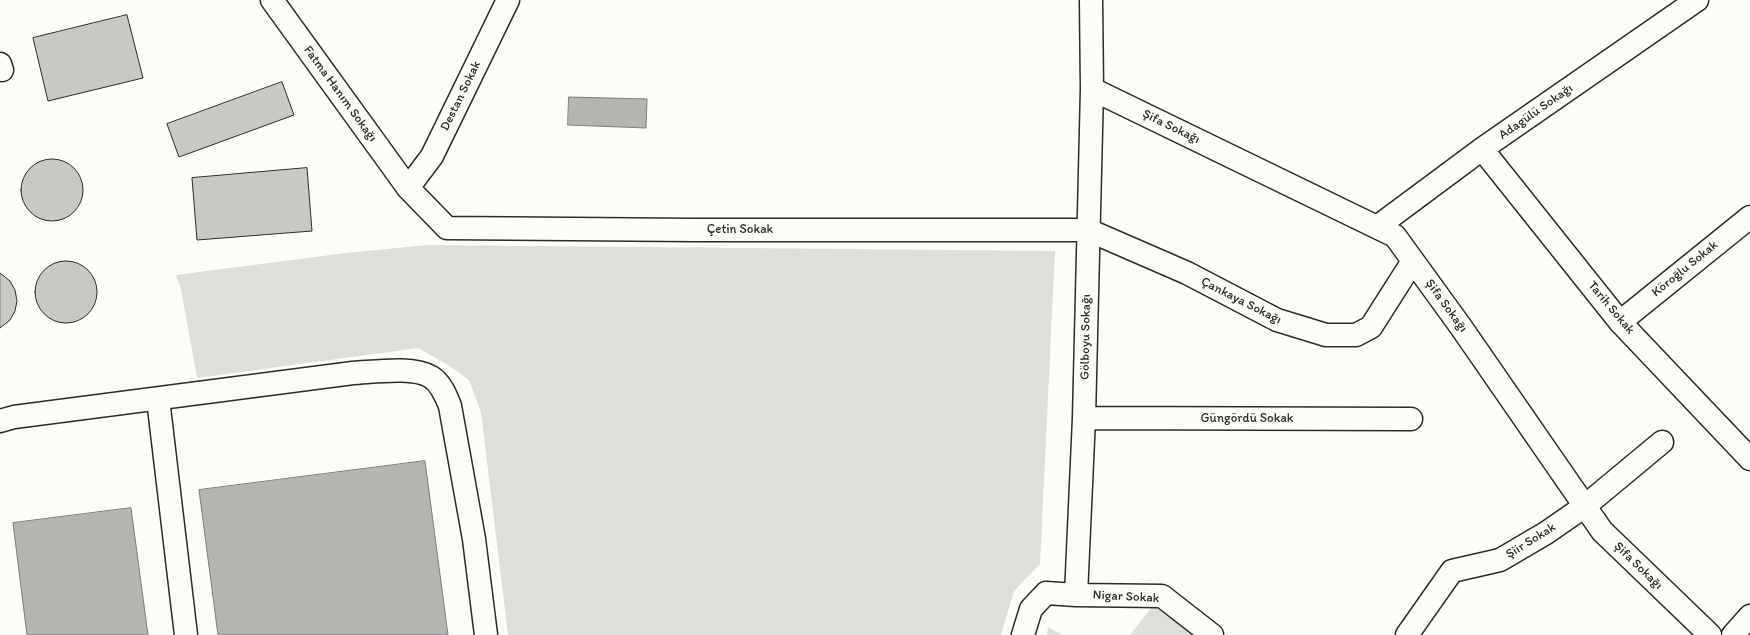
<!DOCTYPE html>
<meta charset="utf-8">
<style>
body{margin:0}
canvas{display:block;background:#fdfcf7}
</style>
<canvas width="1750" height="635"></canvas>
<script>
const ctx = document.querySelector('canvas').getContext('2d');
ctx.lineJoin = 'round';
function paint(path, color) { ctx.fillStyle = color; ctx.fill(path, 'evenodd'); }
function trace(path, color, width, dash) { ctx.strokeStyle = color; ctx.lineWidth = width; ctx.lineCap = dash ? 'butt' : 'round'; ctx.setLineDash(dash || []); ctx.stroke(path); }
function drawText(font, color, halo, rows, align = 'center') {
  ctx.font = font + ' Itim,sans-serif'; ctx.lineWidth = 3; ctx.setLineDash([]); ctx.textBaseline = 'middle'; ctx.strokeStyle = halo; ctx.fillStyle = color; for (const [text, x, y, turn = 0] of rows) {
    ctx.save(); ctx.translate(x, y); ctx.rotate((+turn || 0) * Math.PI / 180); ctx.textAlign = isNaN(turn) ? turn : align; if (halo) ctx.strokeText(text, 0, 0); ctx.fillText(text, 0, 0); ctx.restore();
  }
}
const green = new Path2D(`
 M 428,245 L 1055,251 L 1040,564 L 1014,591 L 1001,635 L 508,635 L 481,412 L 469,380 L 448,365 L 418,348 L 197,378 L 181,289 L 176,275 L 346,253 Z
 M 1155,603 L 1197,635 L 1130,635 Z
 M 1048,627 L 1062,635 L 1047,635 Z`);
const water = new Path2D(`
 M 569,97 L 647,99 L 646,128 L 568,125 Z
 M 425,461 L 448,635 L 218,635 L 199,490 Z
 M 131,508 L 148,635 L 27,635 L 13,523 Z`);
const building = new Path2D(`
 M 127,15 L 143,78 L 48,101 L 33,38 Z
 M 282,82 L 294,115 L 179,157 L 167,124 Z
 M21 190a31 31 0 1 1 62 0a31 31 0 1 1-62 0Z
 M 307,168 L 312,231 L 197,240 L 192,178 Z
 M35 292a31 31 0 1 1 62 0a31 31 0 1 1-62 0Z
 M 0,273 L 10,281 L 15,290 L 17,301 L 15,311 L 10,320 L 0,328 Z`);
const minor = new Path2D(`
 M 272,0 L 408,188 L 447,228 L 694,230 L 1088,230 L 1187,273 L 1277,320 L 1326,335 L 1356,335 L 1371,327 L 1413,261
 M 0,64 L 2,70
 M 1092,89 L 1395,236 L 1461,327 L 1602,531 L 1710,635
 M 1482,149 L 1620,322 L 1750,459
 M 408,188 L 432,156 L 508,0
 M 1377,227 L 1482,149 L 1697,0
 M 1620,322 L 1750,217
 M 158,399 L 186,635
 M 1084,418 L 1411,419
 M 0,421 L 14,417 L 353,373 C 374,372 414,366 431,377 C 441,383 446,396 450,406 L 474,539 L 486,635
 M 1076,595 L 1162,596 L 1212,635
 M 1023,635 L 1031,609 L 1046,593 L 1076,595 L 1084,418 L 1092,89 L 1091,0
 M 1407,635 L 1452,571 L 1500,560 L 1546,533 L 1585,506 L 1662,442
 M 1733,635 L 1750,616`);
const streetNames = [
 ["Fatma Hanım Sokağı",340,94,54],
 ["Destan Sokak",461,96,-64],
 ["Adagülü Sokağı",1536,112,-35],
 ["Şifa Sokağı",1171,127,26],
 ["Çetin Sokak",740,230],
 ["Köroğlu Sokak",1685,269,-39],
 ["Çankaya Sokağı",1241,301,27],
 ["Şifa Sokağı",1446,306,54],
 ["Tarih Sokak",1611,308,50],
 ["Gölboyu Sokağı",1086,337,-89],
 ["Güngördü Sokak",1247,419],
 ["Şiir Sokak",1531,541,-32],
 ["Şifa Sokağı",1638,566,44],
 ["Nigar Sokak",1126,597,3]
];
paint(green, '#dfdeda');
paint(water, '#b5b4b1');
trace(water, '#7e7d7b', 1);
paint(building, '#c9c8c4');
trace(building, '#2b2b2b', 1);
trace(minor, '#2b2b2b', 25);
trace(minor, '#fdfcf7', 22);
drawText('13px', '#2b2b2b', '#fdfcf7', streetNames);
</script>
